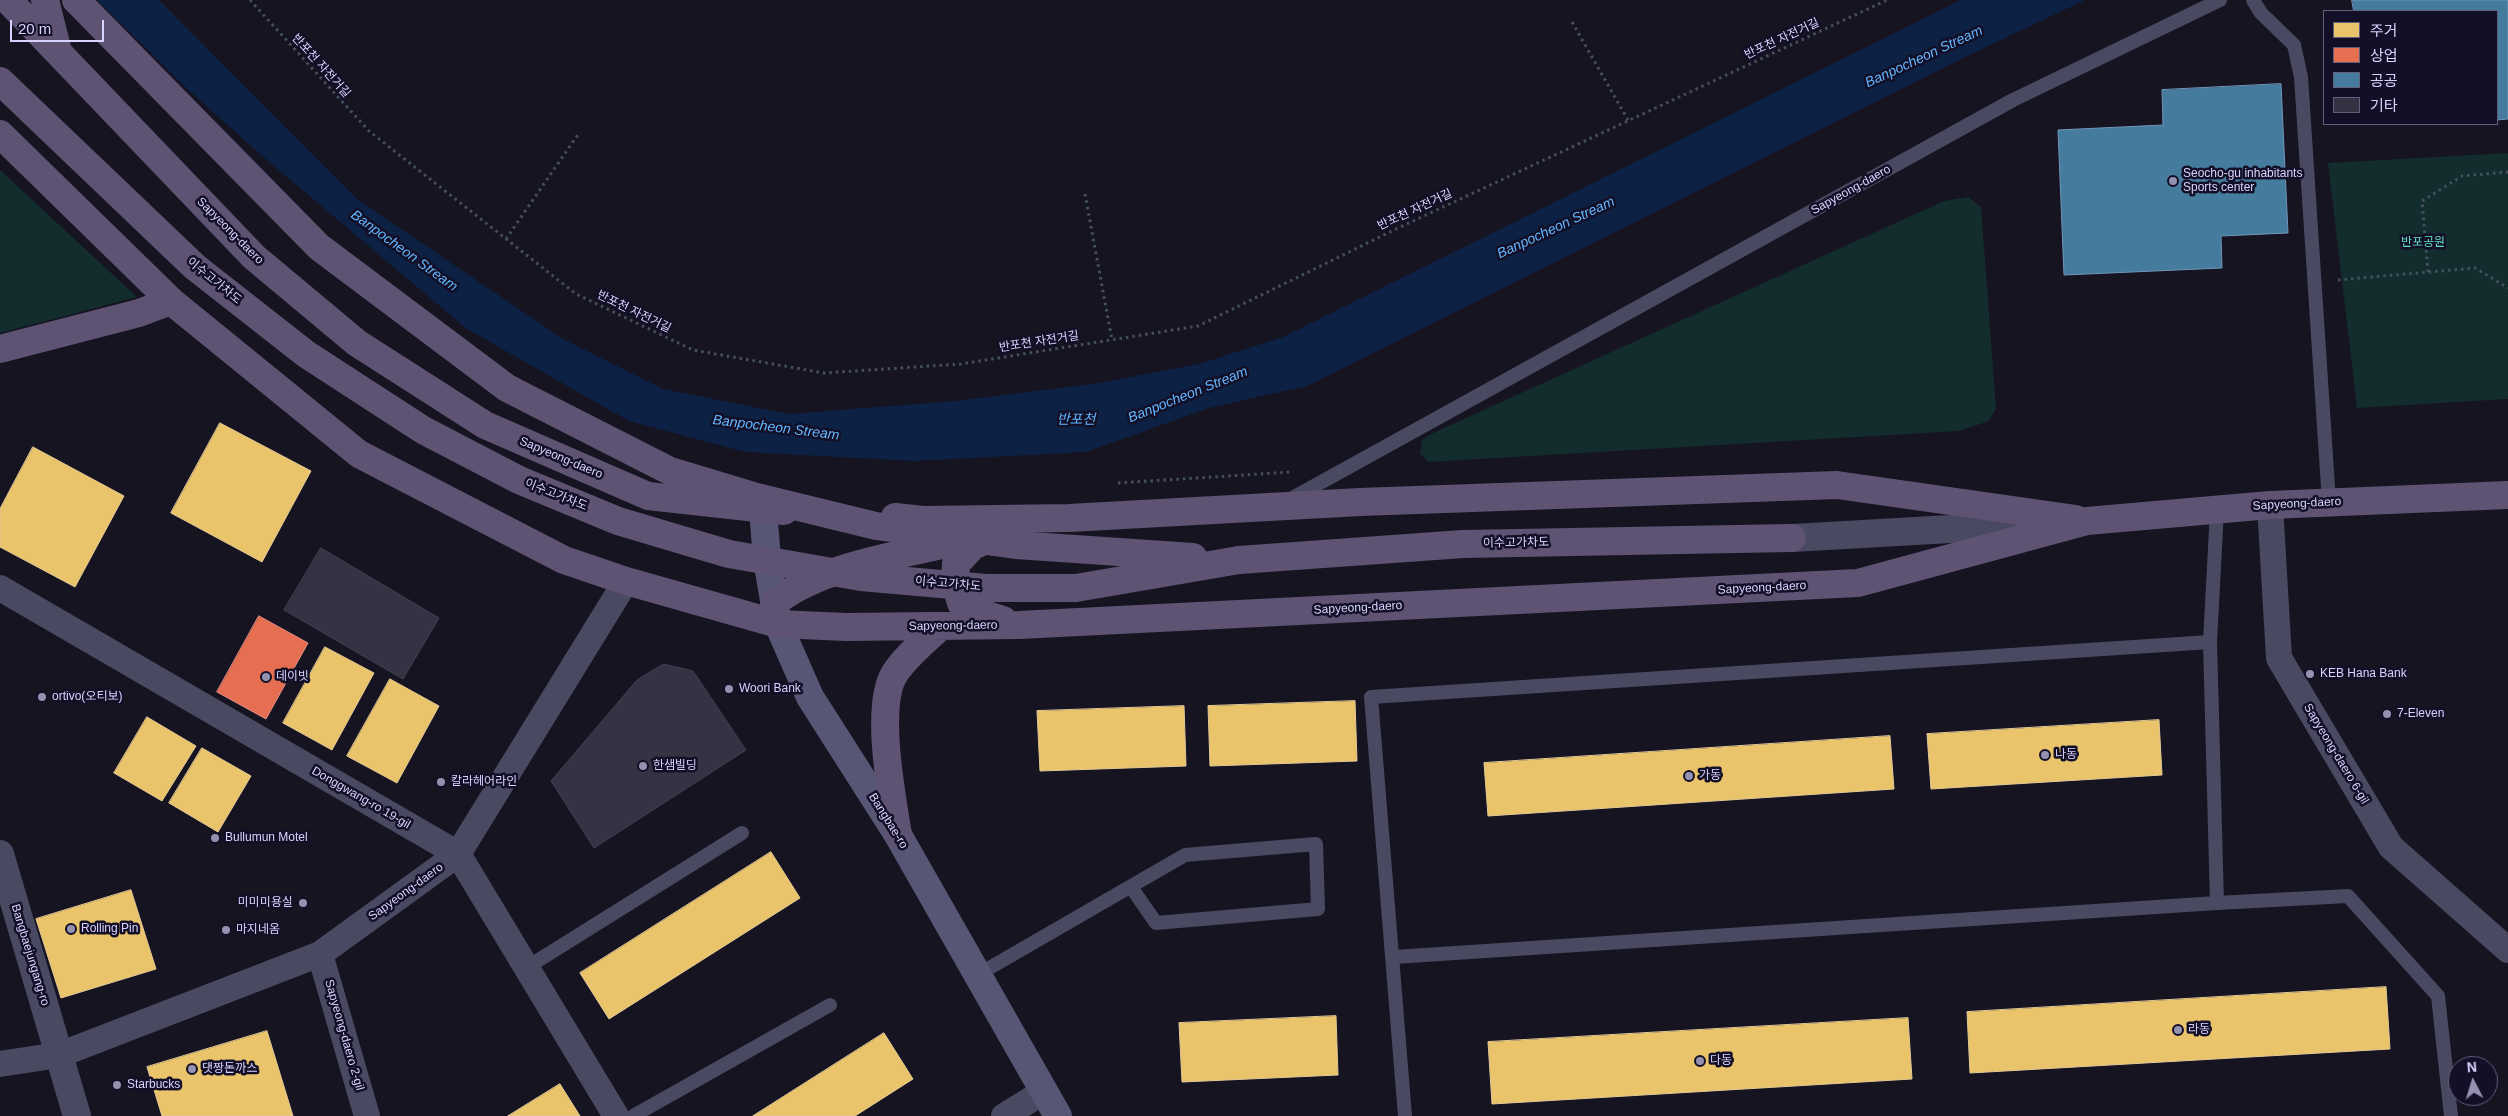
<!DOCTYPE html>
<meta charset="utf-8">
<style>
body{margin:0}
#map{position:relative;width:2508px;height:1116px;overflow:hidden;background:#161421;font-family:Arial,"Noto Sans KR",sans-serif}
canvas{display:block}
.legend{position:absolute;left:2323px;top:10px;width:175px;height:115px;box-sizing:border-box;background:#130f26;border:1px solid #625e7d;margin:0;padding:6px 9px;list-style:none;font-size:15px;color:#d9d4ff}
.legend li{display:flex;align-items:center;gap:10px;height:25px}
.legend b{width:25px;border:1px solid #625e7d}
.north{position:absolute;left:2448px;top:1056px;width:50px;height:50px;box-sizing:border-box;background:#130f26;border:1px solid #625e7d;border-radius:50%;rotate:355deg;font-size:14px;font-weight:700;line-height:20px;text-align:center;color:#d9d4ff}
.north::after{content:'';display:block;margin:auto;width:18px;height:22px;background:#9591b1;clip-path:polygon(50% 0,100% 100%,50% 72%,0 100%)}
.scale{position:absolute;left:10px;top:20px;width:94px;height:22px;box-sizing:border-box;border:2px solid #d9d4ff;border-top:0;padding-left:6px;font-size:15px;line-height:18px;white-space:nowrap;color:#d9d4ff;-webkit-text-stroke:4px #130f26;paint-order:stroke}
</style>
<div id="map">
<canvas width="2508" height="1116"></canvas>
<ul class="legend">
<li><b style="height:14px;background:#e9c46a"></b>주거</li>
<li><b style="height:14px;background:#e76f51"></b>상업</li>
<li><b style="height:14px;background:#457b9d"></b>공공</li>
<li><b style="height:14px;background:#343243"></b>기타</li>
</ul>
<div class="north">N</div>
<div class="scale">20 m</div>
</div>
<script>
const ctx = document.querySelector('canvas').getContext('2d');
ctx.lineJoin = 'round';
function paint(path, color) { ctx.fillStyle = color; ctx.fill(path, 'evenodd'); }
function trace(path, color, width, dash) { ctx.strokeStyle = color; ctx.lineWidth = width; ctx.lineCap = dash ? 'butt' : 'round'; ctx.setLineDash(dash || []); ctx.stroke(path); }
function drawText(font, color, halo, rows, align = 'center') {
  ctx.font = font + ' Arial,"Noto Sans KR",sans-serif'; ctx.lineWidth = 5; ctx.setLineDash([]); ctx.textBaseline = 'middle'; ctx.strokeStyle = halo; ctx.fillStyle = color; for (const [text, x, y, turn = 0] of rows) {
    ctx.save(); ctx.translate(x, y); ctx.rotate((+turn || 0) * Math.PI / 180); ctx.textAlign = isNaN(turn) ? turn : align; if (halo) ctx.strokeText(text, 0, 0); ctx.fillText(text, 0, 0); ctx.restore();
  }
}
const green = new Path2D(`
 M 2508,153 L 2508,399 L 2357,408 L 2328,163 Z
 M 0,170 L 137,297 L 0,333 Z
 M 1968,197 L 1981,207 L 1996,408 L 1989,421 L 1959,431 L 1428,462 L 1420,453 L 1422,440 L 1433,433 L 1944,201 Z`);
const water = new Path2D(`
 M 87,0 L 159,0 L 357,199 L 563,339 L 663,389 L 788,414 L 955,401 L 1093,384 L 1199,364 L 1283,337 L 1961,0 L 2085,0 L 1957,61 L 1307,386 L 1209,408 L 1086,452 L 915,461 L 745,452 L 629,421 L 467,329 L 268,161 Z`);
const pier = new Path2D(`
 M 84,0 L 97,0 L 218,119 L 85,2 Z`);
const homes = new Path2D(`
 M 220,423 L 311,471 L 262,562 L 171,513 Z
 M 33,447 L 124,496 L 75,587 L 0,547 L 0,509 Z
 M 325,647 L 374,673 L 332,750 L 283,723 Z
 M 390,679 L 439,706 L 397,783 L 347,756 Z
 M 1355,701 L 1357,761 L 1210,766 L 1208,706 Z
 M 1184,706 L 1186,766 L 1040,771 L 1037,711 Z
 M 147,717 L 196,746 L 162,801 L 114,773 Z
 M 2159,720 L 2162,775 L 1931,789 L 1927,734 Z
 M 1890,736 L 1894,789 L 1488,816 L 1484,763 Z
 M 202,748 L 251,776 L 218,832 L 169,803 Z
 M 771,852 L 800,898 L 609,1019 L 580,973 Z
 M 131,890 L 156,969 L 61,998 L 36,919 Z
 M 2386,987 L 2390,1049 L 1970,1073 L 1967,1012 Z
 M 1336,1016 L 1338,1075 L 1182,1082 L 1179,1023 Z
 M 1908,1018 L 1912,1079 L 1492,1104 L 1488,1042 Z
 M 267,1031 L 293,1116 L 162,1116 L 147,1067 Z
 M 884,1033 L 913,1079 L 855,1116 L 753,1116 Z
 M 560,1084 L 580,1116 L 508,1116 Z`);
const shops = new Path2D(`
 M 259,616 L 308,643 L 266,719 L 217,692 Z`);
const public = new Path2D(`
 M 2352,0 L 2508,0 L 2508,119 L 2497,120 L 2497,11 L 2354,11 Z
 M 2281,84 L 2288,233 L 2221,236 L 2222,268 L 2064,275 L 2058,130 L 2163,125 L 2162,90 Z`);
const building = new Path2D(`
 M 321,548 L 439,618 L 403,679 L 284,610 Z
 M 664,664 L 693,671 L 746,750 L 594,848 L 551,781 L 637,680 Z`);
const path = new Path2D(`
 M 250,0 L 369,131 L 576,294 L 693,350 L 824,373 L 961,364 L 1198,326 L 1394,230 L 1887,0
 M 1572,22 L 1628,120
 M 1085,194 L 1112,340
 M 506,239 L 579,133
 M 2428,272 L 2422,201 L 2462,176 L 2508,172
 M 2338,280 L 2475,268 L 2508,288
 M 1118,483 L 1291,472`);
const service = new Path2D(`
 M 2253,0 L 2261,13 L 2294,45 L 2301,77 L 2329,502
 M 1289,500 L 2013,100 L 2220,0
 M 2210,642 L 2217,510
 M 2217,903 L 2348,896 L 2438,996 L 2451,1116
 M 1394,957 L 2217,903 L 2210,642 L 1371,697 L 1405,1116
 M 526,968 L 742,833
 M 979,974 L 1185,855 L 1316,844 L 1318,909 L 1156,923 L 1131,887
 M 633,1116 L 830,1005`);
const minor = new Path2D(`
 M 2270,505 L 2279,658 L 2391,847 L 2508,950
 M 0,588 L 458,854 L 616,1116
 M 320,954 L 367,1116
 M 0,1064 L 59,1055 L 320,954 L 458,854 L 626,581
 M 1004,1116 L 1043,1092`);
const tertiary = new Path2D(`
 M 1792,538 L 2056,523
 M 0,854 L 77,1116`);
const secondary = new Path2D(`
 M 763,510 L 767,559 L 778,624 L 810,697 L 898,835 L 1058,1116`);
const primary = new Path2D(`
 M 8,0 L 254,257 L 357,343 L 485,425 L 648,496 L 784,511
 M 45,0 L 58,52
 M 0,134 L 171,301 L 359,454 L 564,560 L 626,581 L 778,624 L 846,627 L 1019,625 L 1858,583 L 2087,521 L 2270,505 L 2508,495
 M 0,349 L 139,313 L 171,301
 M 895,517 L 923,520 L 1069,518 L 1360,502 L 1837,485 L 2076,519
 M 988,539 L 973,546 L 956,564 L 955,582 L 961,603 L 978,612 L 1003,620
 M 1239,560 L 1463,544 L 1792,538
 M 774,603 C 824,564 907,554 969,539
 M 898,835 C 892,797 874,705 895,673 C 907,655 925,641 941,626`);
const primaryBridge = new Path2D(`
 M 76,0 L 319,247 L 507,388 L 670,471 L 753,496 L 876,526 L 1016,545 L 1193,557
 M 0,81 L 195,267 L 306,354 L 423,430 L 519,480 L 618,521 L 729,554 L 861,577 L 986,588 L 1076,588 L 1239,560`);
const markers = [
 [2173,181,5,"#9591b1"],
 [2310,674,5,"#9591b1"],
 [266,677,5,"#9591b1"],
 [729,689,5,"#9591b1"],
 [42,697,5,"#9591b1"],
 [2387,714,5,"#9591b1"],
 [2045,755,5,"#9591b1"],
 [643,766,5,"#9591b1"],
 [1689,776,5,"#9591b1"],
 [441,782,5,"#9591b1"],
 [215,838,5,"#9591b1"],
 [303,903,5,"#9591b1"],
 [71,929,5,"#9591b1"],
 [226,930,5,"#9591b1"],
 [2178,1030,5,"#9591b1"],
 [1700,1061,5,"#9591b1"],
 [192,1069,5,"#9591b1"],
 [117,1085,5,"#9591b1"]
];
const streetNames = [
 ["반포천 자전거길",1782,39,-25],
 ["반포천 자전거길",321,66,48],
 ["Sapyeong-daero",1851,190,-29],
 ["반포천 자전거길",1415,210,-25],
 ["Sapyeong-daero",230,231,45],
 ["이수고가차도",214,281,39],
 ["반포천 자전거길",634,312,26],
 ["반포천 자전거길",1039,342,-9],
 ["Sapyeong-daero",561,458,23],
 ["이수고가차도",556,495,22],
 ["Sapyeong-daero",2297,504,-3],
 ["이수고가차도",1516,543,-1],
 ["이수고가차도",948,584,5],
 ["Sapyeong-daero",1762,588,-3],
 ["Sapyeong-daero",1358,608,-3],
 ["Sapyeong-daero",953,626,-1],
 ["Sapyeong-daero 6-gil",2336,754,59],
 ["Donggwang-ro 19-gil",361,798,30],
 ["Bangbae-ro",888,821,58],
 ["Sapyeong-daero",406,892,-36],
 ["Bangbaejungang-ro",30,955,73],
 ["Sapyeong-daero 2-gil",344,1035,74]
];
const poiNames = [
 ["Seocho-gu inhabitants",2183,174],
 ["Sports center",2183,188],
 ["KEB Hana Bank",2320,674],
 ["데이빗",276,677],
 ["Woori Bank",739,689],
 ["ortivo(오티보)",52,697],
 ["7-Eleven",2397,714],
 ["나동",2055,755],
 ["한샘빌딩",653,766],
 ["가동",1699,776],
 ["칼라헤어라인",451,782],
 ["Bullumun Motel",225,838],
 ["미미미용실",293,903,"right"],
 ["Rolling Pin",81,929],
 ["마지네옴",236,930],
 ["라동",2188,1030],
 ["다동",1710,1061],
 ["댓짱돈까스",202,1069],
 ["Starbucks",127,1085]
];
const parkNames = [
 ["반포공원",2423,243]
];
const waterNames = [
 ["Banpocheon Stream",1924,57,-25],
 ["Banpocheon Stream",1556,228,-25],
 ["Banpocheon Stream",404,251,36],
 ["Banpocheon Stream",1188,395,-22],
 ["반포천",1076,420],
 ["Banpocheon Stream",776,428,7]
];
paint(green, '#132c2d');
paint(water, '#0d2144');
paint(pier, '#161421');
paint(homes, '#e9c46a');
trace(homes, '#e4c997', 1);
paint(shops, '#e76f51');
trace(shops, '#e38d85', 1);
paint(public, '#457b9d');
trace(public, '#7196ba', 1);
paint(building, '#343243');
trace(building, '#433f54', 1);
trace(path, '#44505f', 3, [2.5, 4]);
trace(service, '#4a4962', 14);
trace(minor, '#4a4962', 26);
trace(tertiary, '#4a4962', 28);
trace(secondary, '#575674', 28);
trace(primary, '#5e5373', 28);
trace(primaryBridge, '#5e5373', 28);
for (const [x, y, r, color] of markers) { const dot = new Path2D(); dot.arc(x, y, r, 0, 2 * Math.PI); ctx.fillStyle = color; ctx.fill(dot); trace(dot, '#130f26', 2); }
drawText('12px', '#d9d4ff', '#130f26', streetNames);
drawText('12px', '#d9d4ff', '#130f26', poiNames, 'left');
drawText('12px', '#5fe0c0', '#130f26', parkNames);
drawText('italic 14px', '#62b6ff', '#130f26', waterNames);
</script>
